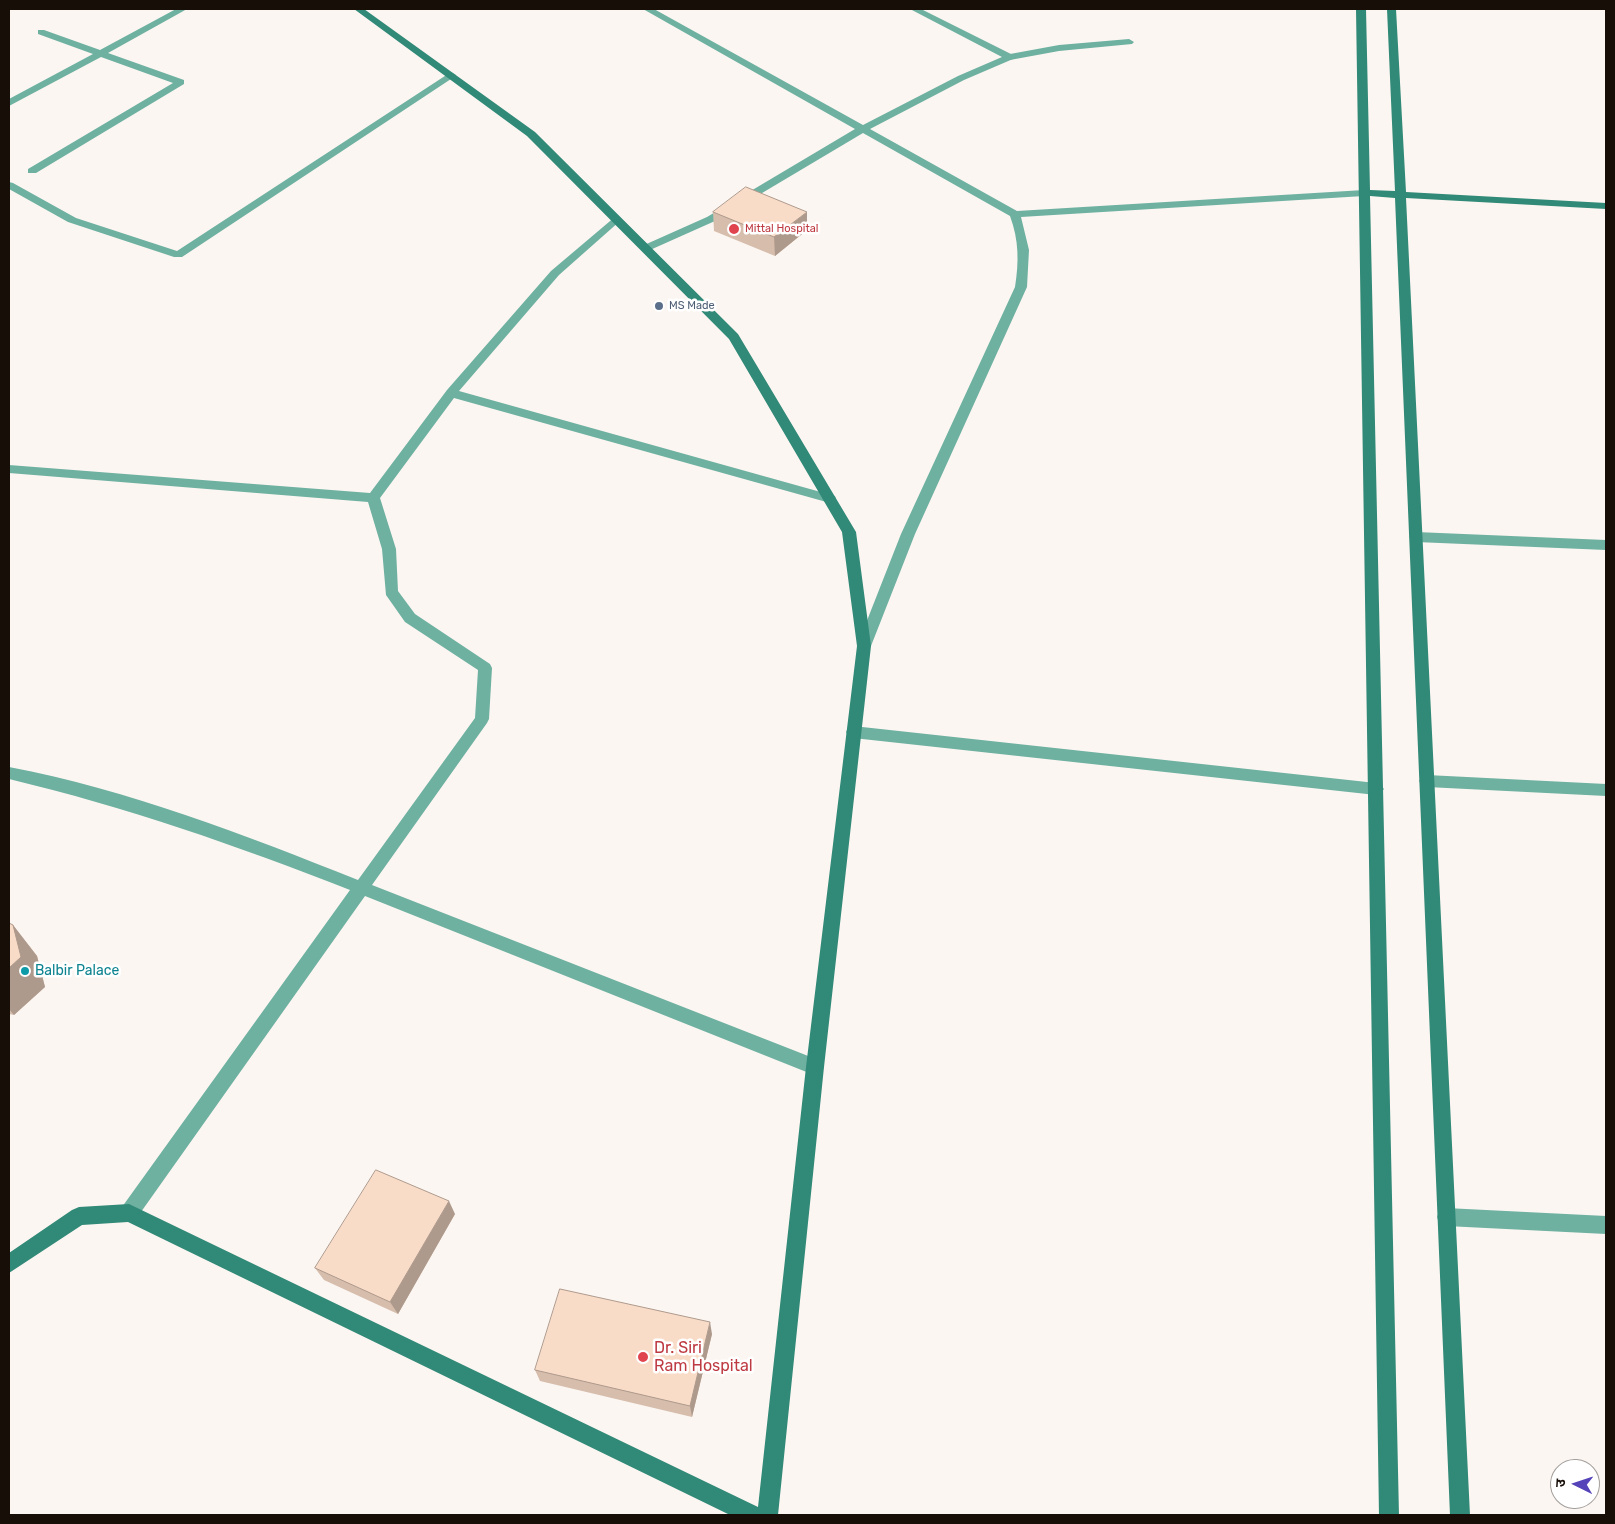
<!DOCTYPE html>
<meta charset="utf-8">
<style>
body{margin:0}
#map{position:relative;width:1615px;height:1524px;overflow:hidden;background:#fcf6f2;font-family:Rubik,"Noto Sans Devanagari",sans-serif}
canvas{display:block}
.frame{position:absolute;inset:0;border:10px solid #180e08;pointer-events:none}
.north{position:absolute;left:1550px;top:1459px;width:50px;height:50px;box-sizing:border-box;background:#fff;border:1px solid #a39f9c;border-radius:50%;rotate:274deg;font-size:14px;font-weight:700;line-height:20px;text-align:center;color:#180e08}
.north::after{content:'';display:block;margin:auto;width:18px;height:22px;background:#5543ba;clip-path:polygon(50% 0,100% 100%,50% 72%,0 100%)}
</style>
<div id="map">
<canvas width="1615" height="1524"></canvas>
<div class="frame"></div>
<div class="north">उ</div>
</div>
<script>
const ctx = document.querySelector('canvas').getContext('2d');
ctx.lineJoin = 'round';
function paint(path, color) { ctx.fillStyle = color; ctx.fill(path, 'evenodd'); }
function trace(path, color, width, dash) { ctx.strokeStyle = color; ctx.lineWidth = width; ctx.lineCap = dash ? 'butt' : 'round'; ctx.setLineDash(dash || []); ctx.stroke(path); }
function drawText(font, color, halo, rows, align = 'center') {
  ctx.font = font + ' Rubik,sans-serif'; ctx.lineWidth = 5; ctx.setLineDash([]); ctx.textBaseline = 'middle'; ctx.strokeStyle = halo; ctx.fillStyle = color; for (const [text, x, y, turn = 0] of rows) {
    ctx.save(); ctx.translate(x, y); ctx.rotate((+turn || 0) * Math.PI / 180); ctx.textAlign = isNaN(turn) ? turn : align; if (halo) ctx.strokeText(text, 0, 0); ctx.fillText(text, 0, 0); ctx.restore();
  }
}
const lane = new Path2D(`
 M 1129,39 L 1134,42 L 1132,44 L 1059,51 L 1010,60 L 1005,57 L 1010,54 L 1059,45 Z`);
const street = new Path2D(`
 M 176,9 L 187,9 L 108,53 L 184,80 L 184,84 L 36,173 L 28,173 L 28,169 L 173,83 L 101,57 L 9,106 L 9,99 L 93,54 L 38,34 L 38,30 L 44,30 L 100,50 Z
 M 643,9 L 654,9 L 863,125 L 958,76 L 1002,57 L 910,9 L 921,9 L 1013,55 L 1013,59 L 964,80 L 870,129 L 1017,211 L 1364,190 L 1369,193 L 1364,196 L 1021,217 L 1029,250 L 1027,287 L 915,534 L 871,646 L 864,651 L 857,646 L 901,534 L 1015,287 C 1019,262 1019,240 1010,216 L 863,133 L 715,221 L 650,250 L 642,250 L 642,246 L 707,217 L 855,129 Z
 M 451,72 L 456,75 L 454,77 L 182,257 L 174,257 L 68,222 L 9,189 L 9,182 L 13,183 L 76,218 L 177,251 Z
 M 616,216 L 620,217 L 620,221 L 559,275 L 459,391 L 835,496 L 836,499 L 830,503 L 454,398 L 380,498 L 396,549 L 398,591 L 415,614 L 490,664 L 492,668 L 489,719 L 487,723 L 372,885 L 821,1061 L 824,1067 L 821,1073 L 815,1075 L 809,1073 L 365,896 L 136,1219 L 129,1222 L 122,1219 L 120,1213 L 122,1207 L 350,890 C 238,846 126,807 9,779 L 9,767 C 129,790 245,835 358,880 L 475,718 L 478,670 L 405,622 L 386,595 L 382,549 L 368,502 L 9,473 L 9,465 L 370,493 L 447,390 L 551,271 Z
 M 1416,532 L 1606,540 L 1606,550 L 1416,542 L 1409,537 Z
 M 853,726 L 1376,783 L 1381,785 L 1384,789 L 1381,793 L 1376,795 L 853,738 L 848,736 L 846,732 L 848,728 Z
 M 1427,775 L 1606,784 L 1606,796 L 1427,787 L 1422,785 L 1419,781 L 1422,777 Z
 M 1446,1208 L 1606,1216 L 1606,1234 L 1446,1226 L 1439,1223 L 1437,1217 L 1439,1211 Z`);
const secondary = new Path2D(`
 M 354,9 L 364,9 L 535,132 L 738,334 L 856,532 L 871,646 L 824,1067 L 778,1515 L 730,1515 L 128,1222 L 82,1225 L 9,1273 L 9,1253 L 72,1210 L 79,1207 L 129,1204 L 758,1507 L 806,1067 L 857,646 L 842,532 L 729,339 L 527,136 Z
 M 1356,9 L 1366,9 L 1370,190 L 1395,191 L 1387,9 L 1396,9 L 1406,192 L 1606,203 L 1606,209 L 1406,198 L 1470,1515 L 1450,1515 L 1395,198 L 1370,196 L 1399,1515 L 1379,1515 Z`);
const wall = new Path2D(`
 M 713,212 L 807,230 L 775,256 L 714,231 Z
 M 9,923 L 13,925 L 37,956 L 45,987 L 14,1015 L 9,1014 Z
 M 455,1214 L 398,1314 L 324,1280 L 315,1268 Z
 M 712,1334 L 692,1417 L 540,1381 L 535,1370 Z`);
const shadedWall = new Path2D(`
 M 807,212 L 807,230 L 775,256 L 774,237 Z
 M 13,925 L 37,956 L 45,987 L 14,1015 L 9,1009 L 9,968 Z
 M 449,1201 L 455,1214 L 398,1314 L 390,1302 Z
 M 710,1322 L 712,1334 L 692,1417 L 690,1406 Z`);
const building = new Path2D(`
 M 746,187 L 807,212 L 774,237 L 713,212 Z
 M 9,923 L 13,925 L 21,957 L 9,968 Z
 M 376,1170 L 449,1201 L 390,1302 L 315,1268 Z
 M 560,1289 L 710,1322 L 690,1406 L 535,1370 Z`);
const markers = [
 [734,229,6,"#e0444e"],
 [659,306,5,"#5c6f8a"],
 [25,971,5,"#0f9aa8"],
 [643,1357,6,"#e0444e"]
];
const farHealthnames = [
 ["Mittal Hospital",745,229]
];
const farServicenames = [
 ["MS Made",669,306]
];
const cultureNames = [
 ["Balbir Palace",35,971]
];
const nearHealthnames = [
 ["Dr. Siri",654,1348],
 ["Ram Hospital",654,1366]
];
paint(lane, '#6eb1a1');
paint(street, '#6eb1a1');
paint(secondary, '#318977');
paint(wall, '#d6bdac');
paint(shadedWall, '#ae9a8c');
paint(building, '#f9dcc8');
trace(building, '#ae9a8c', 1);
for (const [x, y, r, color] of markers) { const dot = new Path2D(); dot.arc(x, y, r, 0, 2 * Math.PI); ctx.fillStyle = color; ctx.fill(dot); trace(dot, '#fff', 2); }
drawText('11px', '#be3a42', '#fff', farHealthnames, 'left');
drawText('11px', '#4e5e75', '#fff', farServicenames, 'left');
drawText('14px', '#0d838f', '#fff', cultureNames, 'left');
drawText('16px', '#be3a42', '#fff', nearHealthnames, 'left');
</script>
